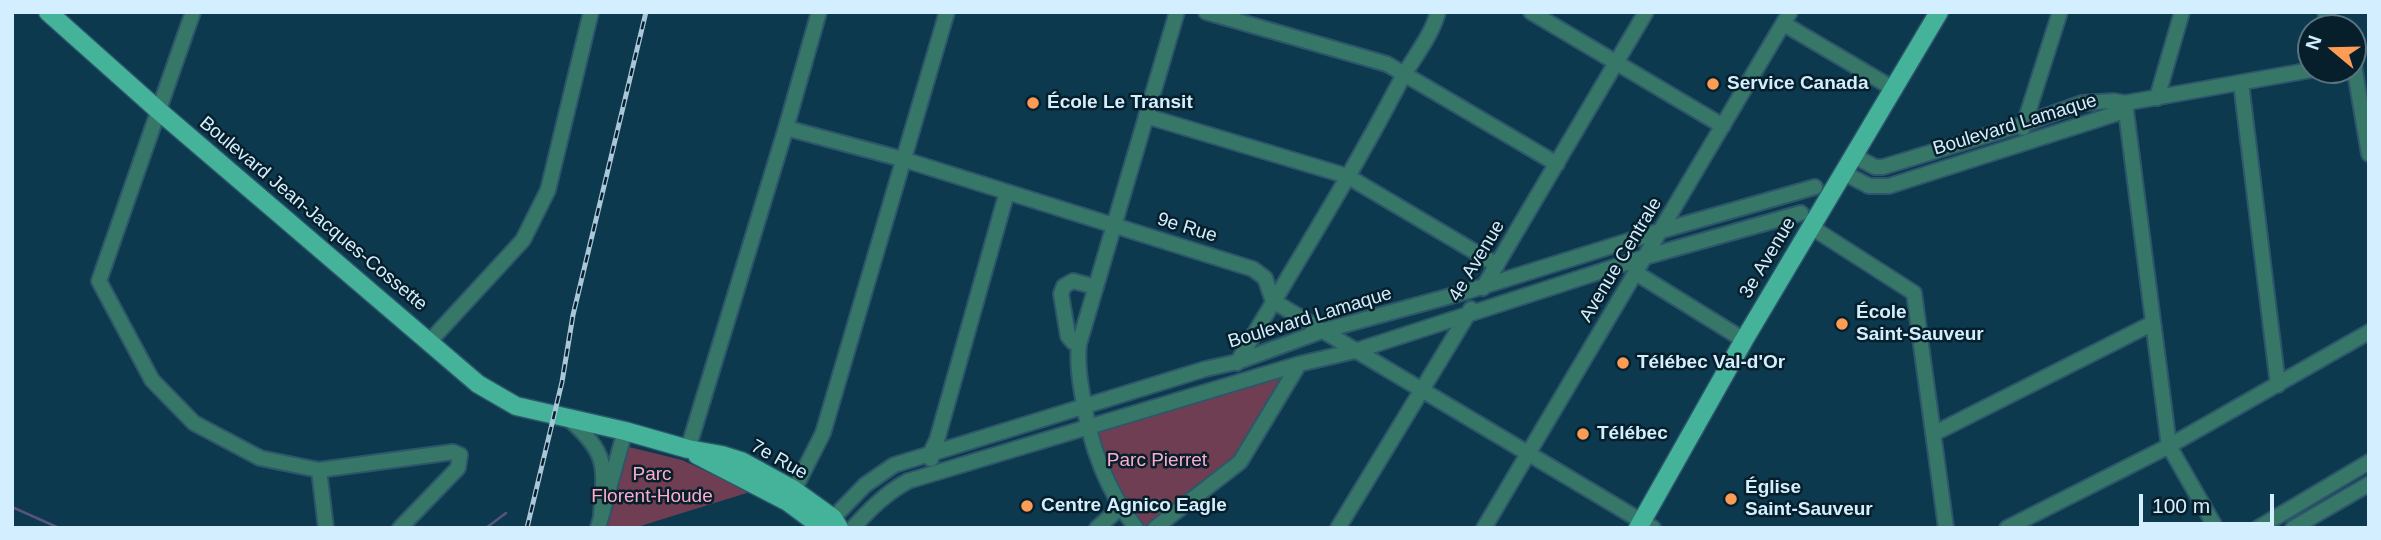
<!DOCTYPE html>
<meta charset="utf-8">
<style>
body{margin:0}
#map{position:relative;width:2381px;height:540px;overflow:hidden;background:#0d394f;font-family:Arial,sans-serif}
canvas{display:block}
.frame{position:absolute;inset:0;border:14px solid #d2eeff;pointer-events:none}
.north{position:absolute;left:2297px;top:14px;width:70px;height:70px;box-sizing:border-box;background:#071f2b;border:2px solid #587280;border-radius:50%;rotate:289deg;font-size:19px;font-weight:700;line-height:28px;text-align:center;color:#d2eeff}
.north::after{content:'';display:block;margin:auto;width:24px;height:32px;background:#fd9c55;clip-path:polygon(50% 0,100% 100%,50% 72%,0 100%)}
.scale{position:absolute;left:2139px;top:494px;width:135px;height:32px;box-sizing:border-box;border:4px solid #d2eeff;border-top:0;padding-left:9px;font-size:21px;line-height:24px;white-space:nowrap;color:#d2eeff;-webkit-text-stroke:5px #071f2b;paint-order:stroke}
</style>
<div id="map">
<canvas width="2381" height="540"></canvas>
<div class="frame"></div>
<div class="north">N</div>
<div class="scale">100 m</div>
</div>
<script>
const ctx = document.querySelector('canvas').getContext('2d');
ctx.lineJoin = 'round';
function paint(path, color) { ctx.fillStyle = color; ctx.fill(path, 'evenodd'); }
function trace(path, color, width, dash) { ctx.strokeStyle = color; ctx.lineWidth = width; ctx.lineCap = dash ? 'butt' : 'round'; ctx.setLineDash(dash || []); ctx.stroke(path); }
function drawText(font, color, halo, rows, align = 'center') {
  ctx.font = font + ' Arial,sans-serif'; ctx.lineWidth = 5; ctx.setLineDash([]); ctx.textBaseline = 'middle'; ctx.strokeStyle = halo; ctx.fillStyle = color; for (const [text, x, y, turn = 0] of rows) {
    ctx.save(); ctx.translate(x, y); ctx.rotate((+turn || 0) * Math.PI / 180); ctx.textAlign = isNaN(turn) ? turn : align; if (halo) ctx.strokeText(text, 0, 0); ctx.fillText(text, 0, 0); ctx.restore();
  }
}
const green = new Path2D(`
 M 1299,364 L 1240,462 L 1155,528 L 1136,528 L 1088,429 Z
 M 629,447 L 682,460 L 750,492 L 634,528 L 607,528 Z`);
const stream = new Path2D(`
 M 12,507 L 59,528
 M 486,528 L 506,513`);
const minor = new Path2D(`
 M 193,12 L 99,281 L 152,380 L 194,423 L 260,458 L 319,470 L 453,452 L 460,455 L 458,468 L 400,528
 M 1206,12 L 1387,64 L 1557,164
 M 1531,12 L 1723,126
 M 2325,12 L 2334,28
 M 1784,24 L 1894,89
 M 2353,60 L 2369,154
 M 2241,83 L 2278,385
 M 2157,98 L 2182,12
 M 2125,103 L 2169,446 L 2216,528
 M 1146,116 L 1347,176 L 1497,265
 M 786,128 L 902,159 L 1253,269 L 1265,278 L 1273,301 L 1653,528
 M 2023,128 L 2060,12
 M 1854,156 L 1875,167 L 1883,167 L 2024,124 L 2082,103 L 2114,101 L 2125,103 L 2311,70
 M 1844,173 L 1869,186 L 1889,186 L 2118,113 L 2125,103
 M 1811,227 L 1914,293 L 1946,528
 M 1636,273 L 1744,340
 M 1483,288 L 1646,12
 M 430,341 L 523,240 L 548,190 L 591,12
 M 1079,344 L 1073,342 L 1068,336 L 1061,294 L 1064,286 L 1073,281 L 1096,287
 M 1237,363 C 1292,270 1350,178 1400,82 C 1412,59 1431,38 1438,12
 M 569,419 C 608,454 605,465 601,515
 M 1933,434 L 2153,323
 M 688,449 L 786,128 L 819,12
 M 931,459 L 930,454 L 937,440 L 1007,192
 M 319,470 L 326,528
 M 790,498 L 823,433 L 947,12
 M 833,518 L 865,485 L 894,465 L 1205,369 L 1237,362 L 1322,331 L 1465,292 L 1660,231 L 1815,187
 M 598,528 L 625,431
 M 853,528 C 870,509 886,493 908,481 L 1299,364 L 1355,351 L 1645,257 L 1801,213
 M 1097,528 L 1120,508
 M 1136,528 C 1105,488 1089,442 1082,393 C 1079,376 1077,361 1079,344 L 1177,12
 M 1155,528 L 1240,462 L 1299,364
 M 1338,528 L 1471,309
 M 1484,528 L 1790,12
 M 2007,528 L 2169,446 L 2369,332
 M 2258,528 L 2369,462
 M 2293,528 L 2369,484`);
const major = new Path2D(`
 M 48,12 L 159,111 L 478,384 L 516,406 L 625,431 L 688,449 L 722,455 L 741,461 L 794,490 L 833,518 L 839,528
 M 697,455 L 788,502 L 823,528
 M 1638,528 L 1744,340 L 1939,12`);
const rail = new Path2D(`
 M 527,528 L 562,382 L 573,315 L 646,12`);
const markers = [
 [1713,84,7,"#fd9c55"],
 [1033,103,7,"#fd9c55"],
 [1842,324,7,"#fd9c55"],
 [1623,363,7,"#fd9c55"],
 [1583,434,7,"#fd9c55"],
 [1731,499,7,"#fd9c55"],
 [1027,506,7,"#fd9c55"]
];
const poiNames = [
 ["Service Canada",1727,84],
 ["École Le Transit",1047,103],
 ["École",1856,313],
 ["Saint-Sauveur",1856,335],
 ["Télébec Val-d'Or",1637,363],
 ["Télébec",1597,434],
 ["Église",1745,488],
 ["Saint-Sauveur",1745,510],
 ["Centre Agnico Eagle",1041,506]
];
const streetNames = [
 ["Boulevard Lamaque",2015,125,-17],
 ["Boulevard Jean-Jacques-Cossette",313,214,40],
 ["9e Rue",1187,228,17],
 ["3e Avenue",1768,258,-59],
 ["Avenue Centrale",1621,260,-59],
 ["4e Avenue",1477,261,-59],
 ["Boulevard Lamaque",1310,318,-17],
 ["7e Rue",779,460,29]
];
const parkNames = [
 ["Parc Pierret",1157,461],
 ["Parc",652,475],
 ["Florent-Houde",652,497]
];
paint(green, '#703e52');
trace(stream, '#58527e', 2.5);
trace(minor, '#2d566b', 18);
trace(major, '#2d566b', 21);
trace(minor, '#377767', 14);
trace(major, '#45b39a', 18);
trace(rail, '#a8c7d9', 5);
trace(rail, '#071f2b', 2.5, [8]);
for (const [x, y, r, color] of markers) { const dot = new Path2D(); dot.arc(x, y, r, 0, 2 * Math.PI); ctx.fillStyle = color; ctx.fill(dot); trace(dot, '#071f2b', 2.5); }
drawText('bold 19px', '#d2eeff', '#071f2b', poiNames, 'left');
drawText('19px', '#d2eeff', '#071f2b', streetNames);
drawText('19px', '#fdaccb', '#071f2b', parkNames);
</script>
